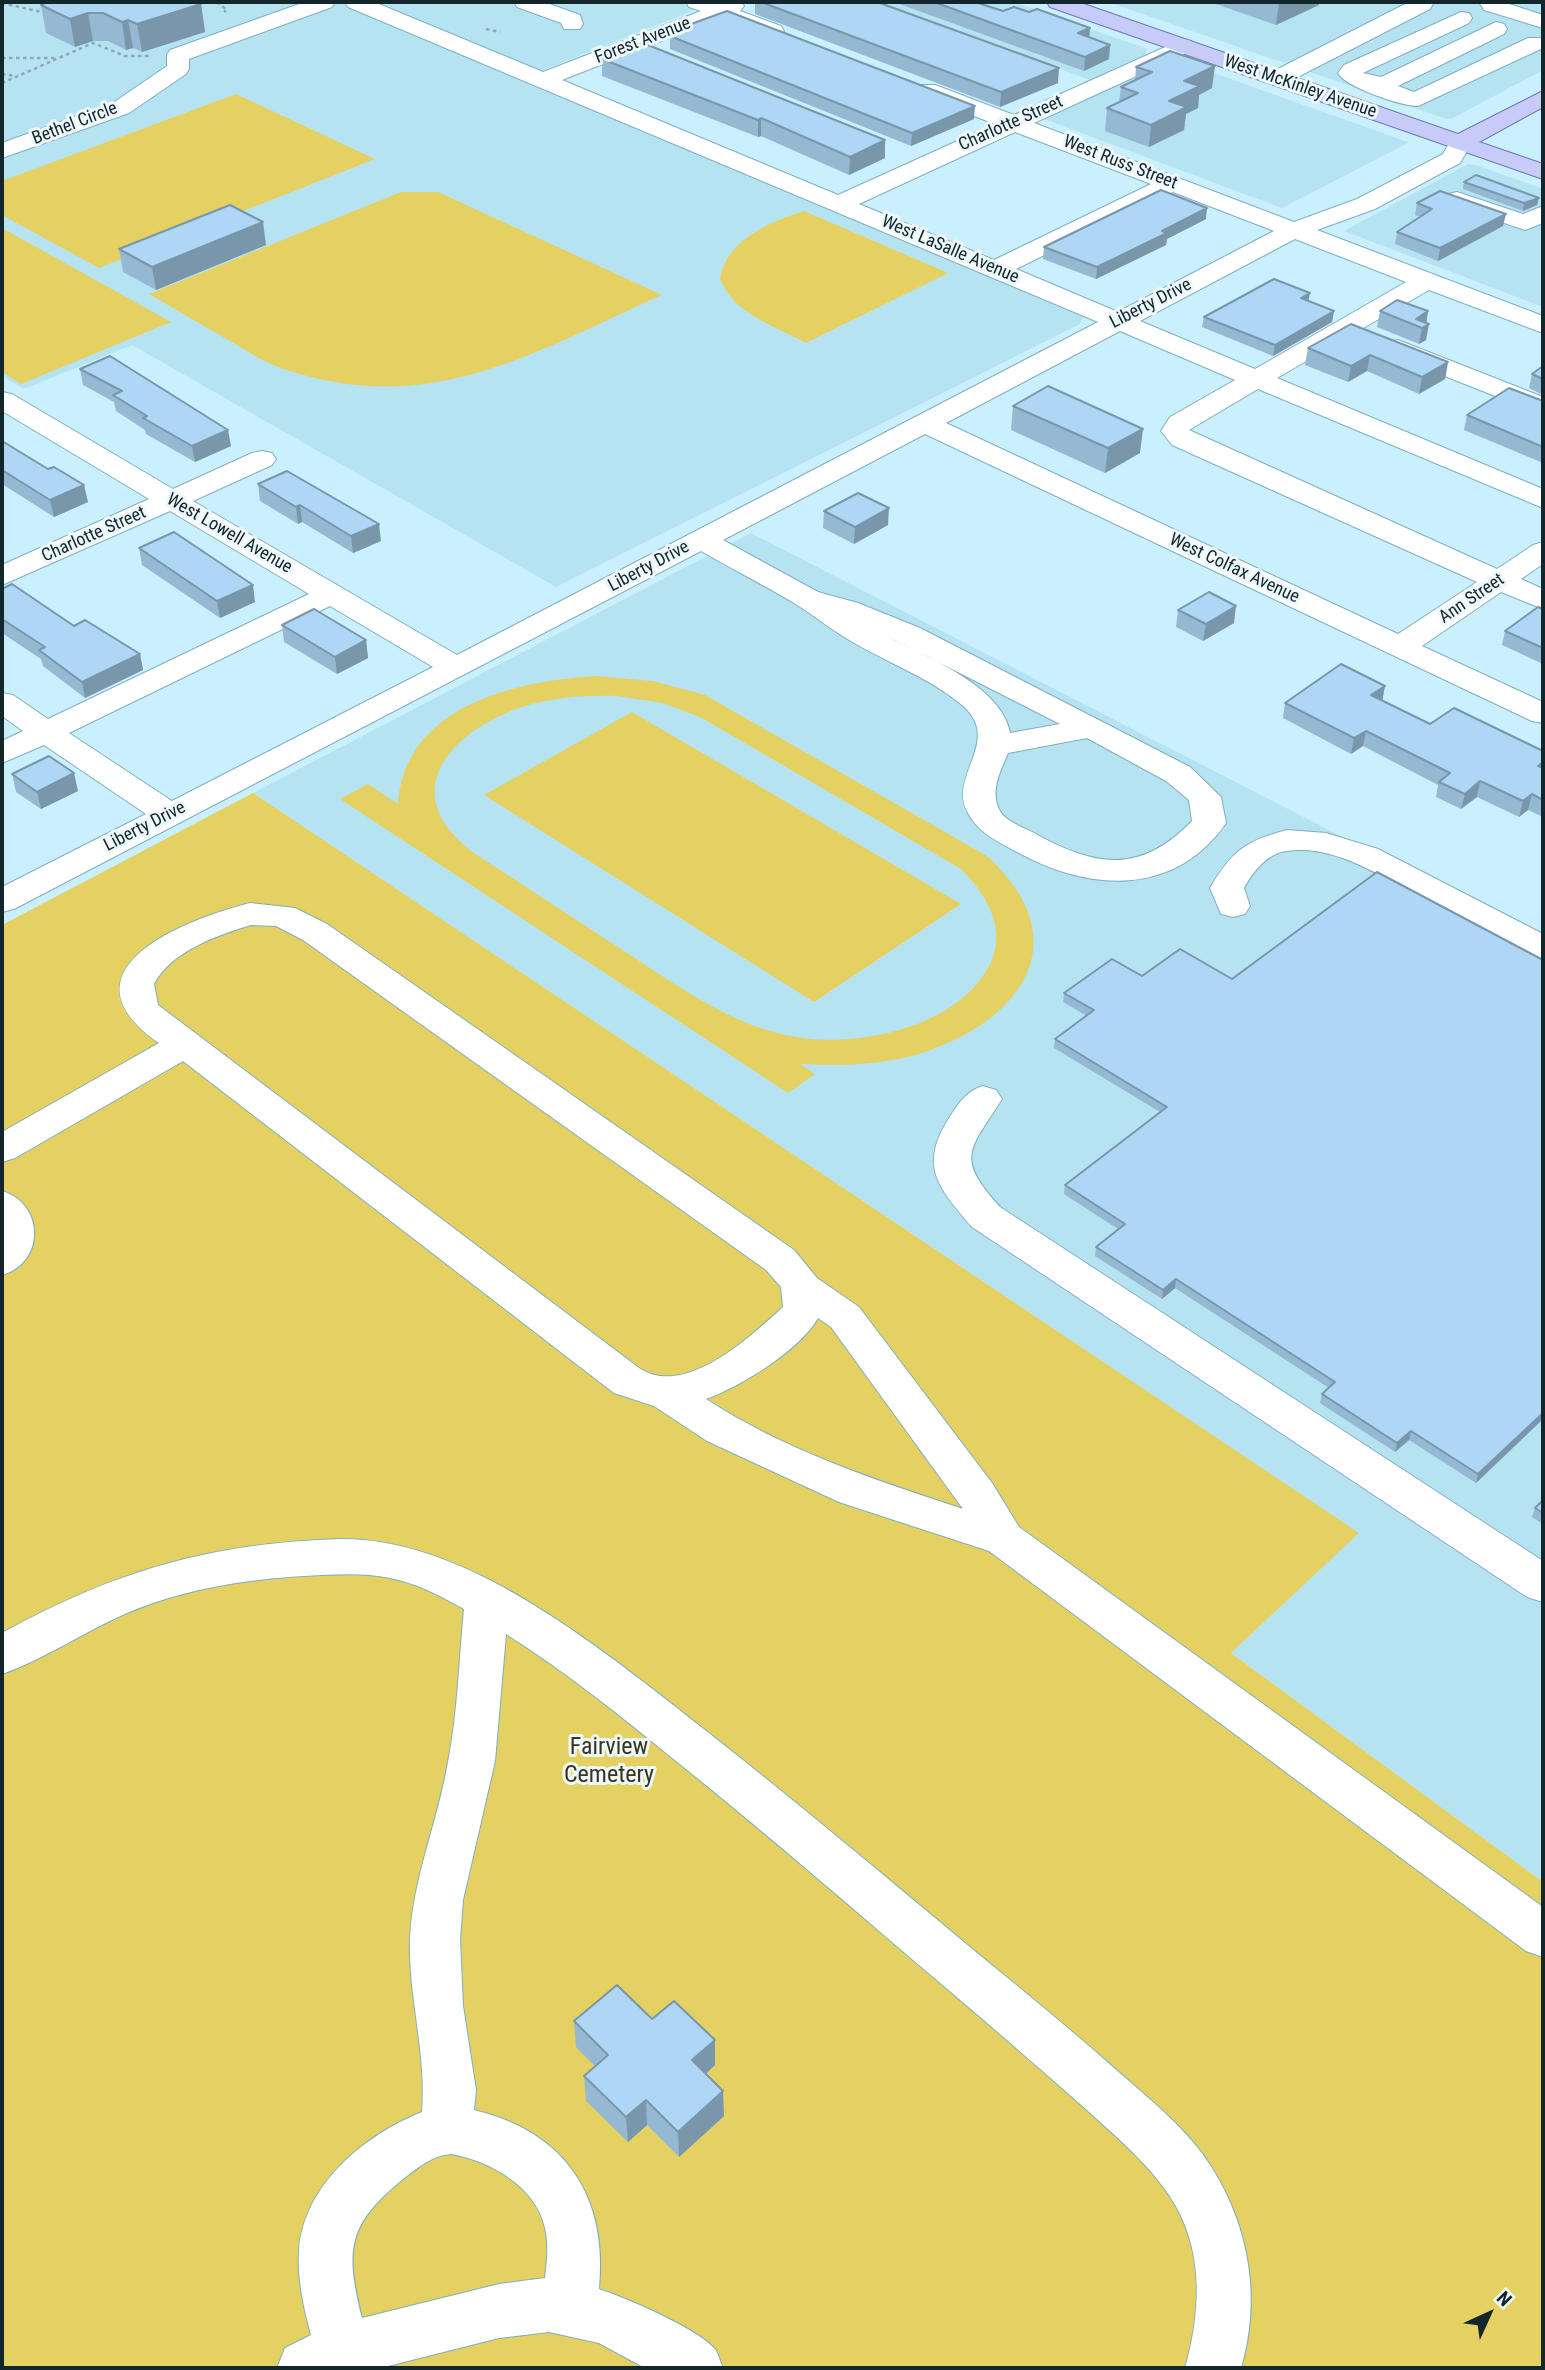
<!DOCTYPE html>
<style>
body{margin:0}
#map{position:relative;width:1545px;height:2370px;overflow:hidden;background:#caf0fd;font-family:"Roboto Condensed",sans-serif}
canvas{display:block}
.frame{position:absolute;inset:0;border:4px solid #12262b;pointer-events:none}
.north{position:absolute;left:1454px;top:2279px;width:70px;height:70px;-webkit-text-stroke:5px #eef8fb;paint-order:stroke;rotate:45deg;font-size:19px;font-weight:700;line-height:28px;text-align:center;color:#12262b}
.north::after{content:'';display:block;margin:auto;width:24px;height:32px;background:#12262b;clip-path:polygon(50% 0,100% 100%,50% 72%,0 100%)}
</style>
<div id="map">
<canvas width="1545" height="2370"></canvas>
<div class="frame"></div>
<div class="north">N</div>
</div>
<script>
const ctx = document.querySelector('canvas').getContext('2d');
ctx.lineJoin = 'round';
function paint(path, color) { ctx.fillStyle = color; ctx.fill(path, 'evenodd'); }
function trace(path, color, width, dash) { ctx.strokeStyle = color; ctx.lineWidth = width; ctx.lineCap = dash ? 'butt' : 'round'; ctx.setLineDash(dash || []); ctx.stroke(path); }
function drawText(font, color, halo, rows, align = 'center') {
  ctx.font = font + ' "Roboto Condensed",sans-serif'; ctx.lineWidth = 6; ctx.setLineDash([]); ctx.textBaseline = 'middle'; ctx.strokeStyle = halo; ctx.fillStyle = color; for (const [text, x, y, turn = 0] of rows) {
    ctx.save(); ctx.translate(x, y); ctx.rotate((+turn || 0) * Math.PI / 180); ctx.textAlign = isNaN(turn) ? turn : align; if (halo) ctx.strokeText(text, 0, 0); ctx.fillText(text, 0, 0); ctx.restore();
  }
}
const built = new Path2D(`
 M 2,2 L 684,2 L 700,8 L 523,78 L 1083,317 L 1080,324 L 556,587 L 132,345 L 24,389 L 2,376 Z
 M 879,2 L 1015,2 L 1147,49 L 1145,55 L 1090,80 Z
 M 1108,2 L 1543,2 L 1543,70 L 1451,119 L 1446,119 Z
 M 1177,60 L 1408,142 L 1408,143 L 1282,208 L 1044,119 L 1166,62 Z
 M 1468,164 L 1476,165 L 1543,189 L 1543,307 L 1344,231 Z
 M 751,533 L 1543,940 L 1543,1882 L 1231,1653 L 1358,1533 L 253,793 Z`);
const green = new Path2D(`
 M 236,94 L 375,159 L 99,268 L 2,215 L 2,181 Z
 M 401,192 L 438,192 L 662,295 C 530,354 427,420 278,367 C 262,361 247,351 232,342 C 204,326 176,310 149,294 Z
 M 804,211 L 948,273 L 806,343 C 775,326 734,314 720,279 C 726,240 770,222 804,211 Z
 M 2,228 L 171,322 L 21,384 L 2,372 Z
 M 596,676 L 653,681 L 705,695 L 987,856 C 1076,937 1027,1016 928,1051 C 887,1065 843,1066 800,1064 L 815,1074 L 788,1093 L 340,799 L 368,784 L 398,804 C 405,706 514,681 596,676 ZM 617,696 L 663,703 L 702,718 L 961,869 C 987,895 1009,931 988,968 C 969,1001 934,1020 899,1030 C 782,1062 716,1011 624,951 C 575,919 526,887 477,855 C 394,796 446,733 522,707 C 553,697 585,695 617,696 Z
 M 632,712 L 961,904 L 814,1002 L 484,795 Z
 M 253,793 L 1359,1533 L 1231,1653 L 1543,1882 L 1543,2368 L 2,2368 L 2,925 Z`);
const path = new Path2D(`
 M 217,2 L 227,10 L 224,12
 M 2,3 L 46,13
 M 486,29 L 500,32
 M 2,58 L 57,58
 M 2,74 L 15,76
 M 2,83 L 93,43 L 125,56 L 151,56`);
const minor = new Path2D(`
 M 305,2 L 335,2 L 332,7 L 189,59 L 189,69 L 186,74 L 129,113 L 2,158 L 2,143 L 113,103 L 167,66 L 167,55 L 170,50 Z
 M 345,2 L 374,2 L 543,72 L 701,11 L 689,7 L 686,2 L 741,2 L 744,6 L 740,11 L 781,26 L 784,31 L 781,36 L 765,36 L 720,18 L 562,80 L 838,195 L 995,124 L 919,95 L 916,90 L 919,85 L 935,85 L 1014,115 L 1183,39 L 1191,41 L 1194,46 L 1191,51 L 1034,123 L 1294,222 L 1357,199 L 1443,154 L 1452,138 L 1468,138 L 1472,143 L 1460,163 L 1375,209 L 1317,230 L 1543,316 L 1543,333 L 1429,290 L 1277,378 L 1543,489 L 1543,508 L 1258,389 L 1189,430 L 1497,569 L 1533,545 L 1543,542 L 1543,564 L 1521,579 L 1543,589 L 1543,609 L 1501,592 L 1422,646 L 1543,702 L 1543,723 L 1532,721 L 925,434 L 723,540 L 818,592 L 858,603 L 920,628 L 1190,767 L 1221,797 L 1226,823 C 1175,897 1089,892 1017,852 C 999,842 978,833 968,813 C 947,775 1004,741 962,705 C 931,679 891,664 856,644 C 834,632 815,616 794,603 C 764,585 732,569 701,551 L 14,909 L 2,912 L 2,887 L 146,814 L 44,745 L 2,763 L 2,741 L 23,731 L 2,716 L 2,693 L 13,695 L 48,719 L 309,594 L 170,511 L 2,585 L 2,565 L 149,499 L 2,411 L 2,392 L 12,394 L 173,489 L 252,453 L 262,451 L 272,453 L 276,459 L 272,465 L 193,501 L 457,655 L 1098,322 L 348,7 ZM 1015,132 L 1151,184 L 994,260 L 859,204 ZM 1173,192 L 1274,231 L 1118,312 L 1016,269 ZM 1295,239 L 1406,282 L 1255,369 L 1140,321 ZM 1120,331 L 1235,380 L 1170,417 L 1161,431 L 1172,445 L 1477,582 L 1398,634 L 946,423 ZM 330,606 L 433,667 L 172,801 L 69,733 ZM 885,635 L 1060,724 L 1010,733 C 1002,685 923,656 885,635 ZM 1087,738 L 1166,781 L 1189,800 L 1192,821 C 1140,875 1095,867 1034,833 C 1023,827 1004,821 999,809 C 990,790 1001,770 1008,753 Z
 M 514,2 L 544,2 L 580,15 L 583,24 L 580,29 L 564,29 L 561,23 L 517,7 Z
 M 1403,2 L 1431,2 L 1433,4 L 1430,9 L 1286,83 L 1270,83 L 1267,78 L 1270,73 L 1405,4 Z
 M 1479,2 L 1503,2 L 1543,15 L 1543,28 L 1484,10 Z
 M 1461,12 L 1469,13 L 1472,18 L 1469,23 L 1363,73 L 1381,77 L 1496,22 L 1504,24 L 1507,29 L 1504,34 L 1398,86 L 1414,92 L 1528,38 L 1543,38 L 1543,48 L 1418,106 C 1401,106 1345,87 1338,73 L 1344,65 Z
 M 1457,192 L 1523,214 L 1543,206 L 1543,223 L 1525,230 L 1448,204 L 1445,199 L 1448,194 Z
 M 1398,340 L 1543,397 L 1543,415 L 1389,354 L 1385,348 L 1389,342 Z
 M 1287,830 L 1326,833 L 1378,849 L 1543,934 L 1543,959 L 1531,956 C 1496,938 1461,919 1426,901 C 1385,879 1337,844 1287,851 C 1267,853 1253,872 1244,888 L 1250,906 L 1245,914 L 1233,917 L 1221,914 L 1210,888 C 1232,851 1245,841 1287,830 Z
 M 250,903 L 295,908 L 327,924 L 794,1250 L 817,1278 L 859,1307 L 992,1483 L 1019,1527 L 1543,1907 L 1543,1957 L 1526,1951 L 989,1551 L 839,1502 L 707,1441 L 654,1406 L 614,1393 L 183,1061 L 15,1158 L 2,1162 L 2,1132 L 159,1043 C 55,970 184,920 250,903 ZM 251,925 L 276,926 L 303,940 L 766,1270 L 781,1287 L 783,1307 C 751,1336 685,1399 639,1368 L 158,1005 L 154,984 C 171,951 218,935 251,925 ZM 818,1318 L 831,1327 L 963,1509 C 875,1480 784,1450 706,1399 C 740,1387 800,1350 818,1318 Z
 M 983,1086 L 996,1090 L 1002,1099 C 970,1150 954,1156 1000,1207 L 1543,1561 L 1543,1602 L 1527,1597 L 972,1227 C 937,1186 918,1165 951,1115 C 960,1101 967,1091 983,1086 Z
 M 2,1191 C 45,1204 45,1263 2,1275 Z
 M 342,1539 C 399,1539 453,1560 503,1587 C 575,1627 640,1679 705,1730 C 797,1802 887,1878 977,1953 C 1026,1993 1075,2033 1122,2075 C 1154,2103 1189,2131 1212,2168 C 1250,2229 1261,2300 1241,2368 L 1185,2368 C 1200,2316 1204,2258 1177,2208 C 1156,2170 1120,2140 1088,2111 C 1043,2071 998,2032 952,1993 C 860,1915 770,1836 676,1761 C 621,1716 566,1672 506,1634 L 495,1761 L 463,1900 L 460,1939 L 463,2006 L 476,2090 L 474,2110 C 566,2132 608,2197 599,2289 C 626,2298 694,2327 714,2348 C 718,2352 720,2362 723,2368 L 645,2368 L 599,2343 L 549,2332 L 499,2338 L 380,2368 L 277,2368 L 285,2348 L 311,2335 C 304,2308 297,2279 299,2250 C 304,2184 365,2135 422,2112 C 427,2054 408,1997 410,1938 C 413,1878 438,1821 448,1762 C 458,1712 459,1659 464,1609 C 441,1596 416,1583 390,1578 C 367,1573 344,1574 321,1575 C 254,1578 189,1587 127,1613 C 85,1631 45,1659 2,1674 L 2,1633 C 117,1570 211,1543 342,1539 ZM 451,2154 C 490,2161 536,2186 545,2228 C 549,2245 547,2262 545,2278 L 499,2284 L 362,2318 C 345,2249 347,2225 403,2179 C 417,2168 433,2155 451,2154 Z`);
const major = new Path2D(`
 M 1047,2 L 1078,2 L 1458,134 L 1543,91 L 1543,107 L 1479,142 L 1543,164 L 1543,179 L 1050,7 Z`);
const wall = new Path2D(`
 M 206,2 L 201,4 L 205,32 L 142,52 L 133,48 L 126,50 L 108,41 L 93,41 L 75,47 L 46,33 L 41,5 Z
 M 755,2 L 877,2 L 1058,83 L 1000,107 L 755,14 Z
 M 894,2 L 975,2 L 1089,37 L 1110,45 L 1109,59 L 1084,71 Z
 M 1210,2 L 1319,2 L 1319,5 L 1276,25 Z
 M 680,28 L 974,119 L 911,146 L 670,49 L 670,36 L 680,32 Z
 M 602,59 L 885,158 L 849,175 L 761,136 L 758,137 L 602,76 Z
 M 1136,67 L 1212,88 L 1199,95 L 1198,108 L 1186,114 L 1184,130 L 1149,147 L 1105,131 L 1107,108 L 1119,102 L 1121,87 L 1135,81 Z
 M 1464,182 L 1539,198 L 1537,205 L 1523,211 L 1463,189 Z
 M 1417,203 L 1503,226 L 1438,261 L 1395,244 L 1397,232 L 1420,217 L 1415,215 Z
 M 1206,219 L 1167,239 L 1166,245 L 1096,279 L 1043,259 L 1044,247 Z
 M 266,245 L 156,290 L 123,272 L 119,249 Z
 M 1334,311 L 1332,322 L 1273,356 L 1202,327 L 1204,317 Z
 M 1380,311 L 1428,311 L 1426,323 L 1426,340 L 1419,344 L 1377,327 Z
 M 1308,348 L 1448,362 L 1445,379 L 1419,394 L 1367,371 L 1348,382 L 1305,365 Z
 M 1543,366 L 1543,395 L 1529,388 L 1532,374 Z
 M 80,369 L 231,446 L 195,462 L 146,434 L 145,430 L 116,411 L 114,402 L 83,385 Z
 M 1543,401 L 1543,463 L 1464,430 L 1467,415 Z
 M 1013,406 L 1140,453 L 1105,473 L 1011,430 Z
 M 2,441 L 88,502 L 54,517 L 2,484 Z
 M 258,484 L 381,541 L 353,553 L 302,522 L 298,524 L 260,501 Z
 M 824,511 L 888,525 L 854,544 L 823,528 Z
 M 139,548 L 255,602 L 220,618 L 142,565 Z
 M 2,589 L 74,626 L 140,654 L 143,670 L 85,698 L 43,666 L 41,659 L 2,633 Z
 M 1543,609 L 1543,664 L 1502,645 L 1505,631 Z
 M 1178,610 L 1234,623 L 1203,641 L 1176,627 Z
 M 282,625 L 366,640 L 368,658 L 337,674 L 284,642 Z
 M 1385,686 L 1382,701 L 1430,724 L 1543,751 L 1543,817 L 1528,810 L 1519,817 L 1477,797 L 1461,809 L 1436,797 L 1438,785 L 1363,746 L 1351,754 L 1283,718 L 1285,703 Z
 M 12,774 L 78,791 L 41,809 L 16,792 Z
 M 1543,960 L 1543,1419 L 1476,1483 L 1409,1440 L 1395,1452 L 1320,1403 L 1322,1394 L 1329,1388 L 1175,1288 L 1162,1299 L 1095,1256 L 1096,1247 L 1118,1229 L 1064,1194 L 1065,1185 L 1160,1112 L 1054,1048 L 1055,1039 L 1087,1016 L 1063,1002 L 1064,993 L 1142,976 L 1232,979 Z
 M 1543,1500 L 1543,1524 L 1532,1517 L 1535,1508 Z
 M 652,2019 L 715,2065 L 706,2074 L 724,2116 L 679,2157 L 647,2125 L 628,2142 L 586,2101 L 584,2076 L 595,2066 L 576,2047 L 574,2021 Z`);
const shadedWall = new Path2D(`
 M 173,2 L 206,2 L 201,4 L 205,32 L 142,52 L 137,24 Z
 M 1282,2 L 1319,2 L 1319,5 L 1276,25 L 1279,3 Z
 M 88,13 L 93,41 L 75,47 L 70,19 Z
 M 128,20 L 133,48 L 126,50 L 122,22 Z
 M 1090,28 L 1089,42 L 1078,33 Z
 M 1110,45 L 1109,59 L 1084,71 L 1085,57 Z
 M 1215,66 L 1212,88 L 1199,95 L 1198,108 L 1186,114 L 1184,130 L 1149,147 L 1151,125 L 1184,81 Z
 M 1059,68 L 1058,83 L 1000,107 L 1001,92 Z
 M 975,106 L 974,119 L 911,146 L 912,133 Z
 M 761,118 L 761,136 L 758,137 L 758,120 Z
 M 885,140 L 885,158 L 849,175 L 850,157 Z
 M 1539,198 L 1537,205 L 1523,211 L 1524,203 Z
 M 1207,208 L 1206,219 L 1167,239 L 1166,245 L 1096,279 L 1097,267 L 1162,231 Z
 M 1506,214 L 1503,226 L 1438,261 L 1440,248 Z
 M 263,222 L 266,245 L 156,290 L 152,267 Z
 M 1310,293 L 1308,303 L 1301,298 Z
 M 1334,311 L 1332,322 L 1273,356 L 1275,345 Z
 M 1428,311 L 1426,326 L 1429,324 L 1426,340 L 1419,344 L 1422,328 L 1416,319 Z
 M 1370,355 L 1367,371 L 1348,382 L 1351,366 Z
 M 1448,362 L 1445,379 L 1419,394 L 1422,377 Z
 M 1143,429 L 1140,453 L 1105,473 L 1108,448 Z
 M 228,430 L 231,446 L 195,462 L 192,446 Z
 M 84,485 L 88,502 L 54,517 L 50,500 Z
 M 300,505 L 302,522 L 298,524 L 296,507 Z
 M 889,508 L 888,525 L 854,544 L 855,527 Z
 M 379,524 L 381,541 L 353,553 L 351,536 Z
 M 253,585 L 255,602 L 220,618 L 217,601 Z
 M 1236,606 L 1234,623 L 1203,641 L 1206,624 Z
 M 366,640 L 368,658 L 337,674 L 335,657 Z
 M 140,654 L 143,670 L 85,698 L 82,682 Z
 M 1385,686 L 1382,702 L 1371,695 Z
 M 1366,731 L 1363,746 L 1351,754 L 1354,738 Z
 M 74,773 L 78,791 L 41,809 L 37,792 Z
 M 1480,781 L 1477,797 L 1461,809 L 1465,794 Z
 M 1532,794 L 1528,810 L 1519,817 L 1523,801 Z
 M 1176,1279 L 1175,1288 L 1162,1299 L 1163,1290 Z
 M 1543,1413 L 1543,1419 L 1476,1483 L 1478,1474 Z
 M 1411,1431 L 1409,1440 L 1395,1452 L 1397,1443 Z
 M 715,2040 L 715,2065 L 693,2085 L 692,2060 Z
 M 723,2091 L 724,2116 L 679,2157 L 678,2132 Z
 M 646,2100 L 647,2125 L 628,2142 L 626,2117 Z`);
const building = new Path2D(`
 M 48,2 L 196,2 L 201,4 L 137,24 L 128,20 L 122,22 L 103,13 L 88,13 L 70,19 L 41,5 Z
 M 761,2 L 877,2 L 1059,68 L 1001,92 Z
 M 934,2 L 975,2 L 1003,11 L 1014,7 L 1029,12 L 1037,9 L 1090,28 L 1078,33 L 1110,45 L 1085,57 Z
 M 727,11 L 975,106 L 912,133 L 670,36 L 685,30 L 680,28 Z
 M 643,43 L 885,140 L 850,157 L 761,118 L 758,120 L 602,59 Z
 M 1170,51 L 1215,66 L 1184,81 L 1200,86 L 1169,101 L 1187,107 L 1151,125 L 1107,108 L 1138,93 L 1121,87 L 1152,72 L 1136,67 Z
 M 1476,175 L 1539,198 L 1524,203 L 1464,182 Z
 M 1161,190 L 1207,208 L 1162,231 L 1167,233 L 1097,267 L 1044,247 Z
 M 1440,191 L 1506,214 L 1440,248 L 1397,232 L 1432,209 L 1417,203 Z
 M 230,205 L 263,222 L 152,267 L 119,249 Z
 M 1274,279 L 1310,293 L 1301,298 L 1334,311 L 1275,345 L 1204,317 Z
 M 1397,300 L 1428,311 L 1416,319 L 1429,324 L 1422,328 L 1380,311 Z
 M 1351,324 L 1448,362 L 1422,377 L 1370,355 L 1351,366 L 1308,348 Z
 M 110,356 L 228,430 L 192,446 L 143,418 L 147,416 L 113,395 L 122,391 L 80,369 Z
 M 1543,366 L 1543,379 L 1532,374 Z
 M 1048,386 L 1143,429 L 1108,448 L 1013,406 Z
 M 1509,388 L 1543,401 L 1543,447 L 1467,415 Z
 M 2,441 L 48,469 L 54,467 L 84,485 L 50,500 L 2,470 Z
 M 287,471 L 379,524 L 351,536 L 300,505 L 296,507 L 258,484 Z
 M 858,493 L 889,508 L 855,527 L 824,511 Z
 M 174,532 L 253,585 L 217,601 L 139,548 Z
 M 12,584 L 74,626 L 85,620 L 140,654 L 82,682 L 39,650 L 45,647 L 2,619 L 2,589 Z
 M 1209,592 L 1236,606 L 1206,624 L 1178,610 Z
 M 1538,607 L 1543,609 L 1543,648 L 1505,631 Z
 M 314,609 L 366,640 L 335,657 L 282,625 Z
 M 1341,664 L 1385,686 L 1371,695 L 1430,724 L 1454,708 L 1543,751 L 1543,762 L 1538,766 L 1543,768 L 1543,800 L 1532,794 L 1523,801 L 1480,781 L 1465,794 L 1439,782 L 1450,773 L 1366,731 L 1354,738 L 1285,703 Z
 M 49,756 L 74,773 L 37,792 L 12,774 Z
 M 1377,872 L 1543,960 L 1543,1413 L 1478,1474 L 1411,1431 L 1397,1443 L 1322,1394 L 1335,1382 L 1176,1279 L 1163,1290 L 1096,1247 L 1125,1224 L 1065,1185 L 1167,1107 L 1055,1039 L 1094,1010 L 1064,993 L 1112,959 L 1142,976 L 1180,949 L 1232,979 Z
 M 1543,1500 L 1543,1513 L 1535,1508 Z
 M 617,1985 L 652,2019 L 674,2001 L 715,2040 L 692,2060 L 723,2091 L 678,2132 L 646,2100 L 626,2117 L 584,2076 L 608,2055 L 574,2021 Z`);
const farStreetnames = [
 ["Forest Avenue",643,41,-21],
 ["West McKinley Avenue",1300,87,19],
 ["Bethel Circle",75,124,-21],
 ["Charlotte Street",1011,124,-24],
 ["West Russ Street",1120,163,21],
 ["West LaSalle Avenue",950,250,23],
 ["Liberty Drive",1151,304,-27],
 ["West Lowell Avenue",229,534,30],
 ["Charlotte Street",94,535,-24],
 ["Liberty Drive",649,567,-28],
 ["West Colfax Avenue",1234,569,25],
 ["Ann Street",1472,599,-34],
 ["Liberty Drive",145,827,-27]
];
const nearParknames = [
 ["Fairview",609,1748],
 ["Cemetery",609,1776]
];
paint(built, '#b6e3f2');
paint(green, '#e4d162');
trace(minor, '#7fafbe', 2);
trace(major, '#6f7aac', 2);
trace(path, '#8baab5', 2.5, [3.5, 3.5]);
paint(minor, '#fff');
paint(major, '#c7cbf7');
paint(wall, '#95b9d2');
paint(shadedWall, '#7996ab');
paint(building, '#add7f4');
trace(building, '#7996ab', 2);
drawText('18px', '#12262b', '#eef8fb', farStreetnames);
drawText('24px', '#38341e', '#eef8fb', nearParknames);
</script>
